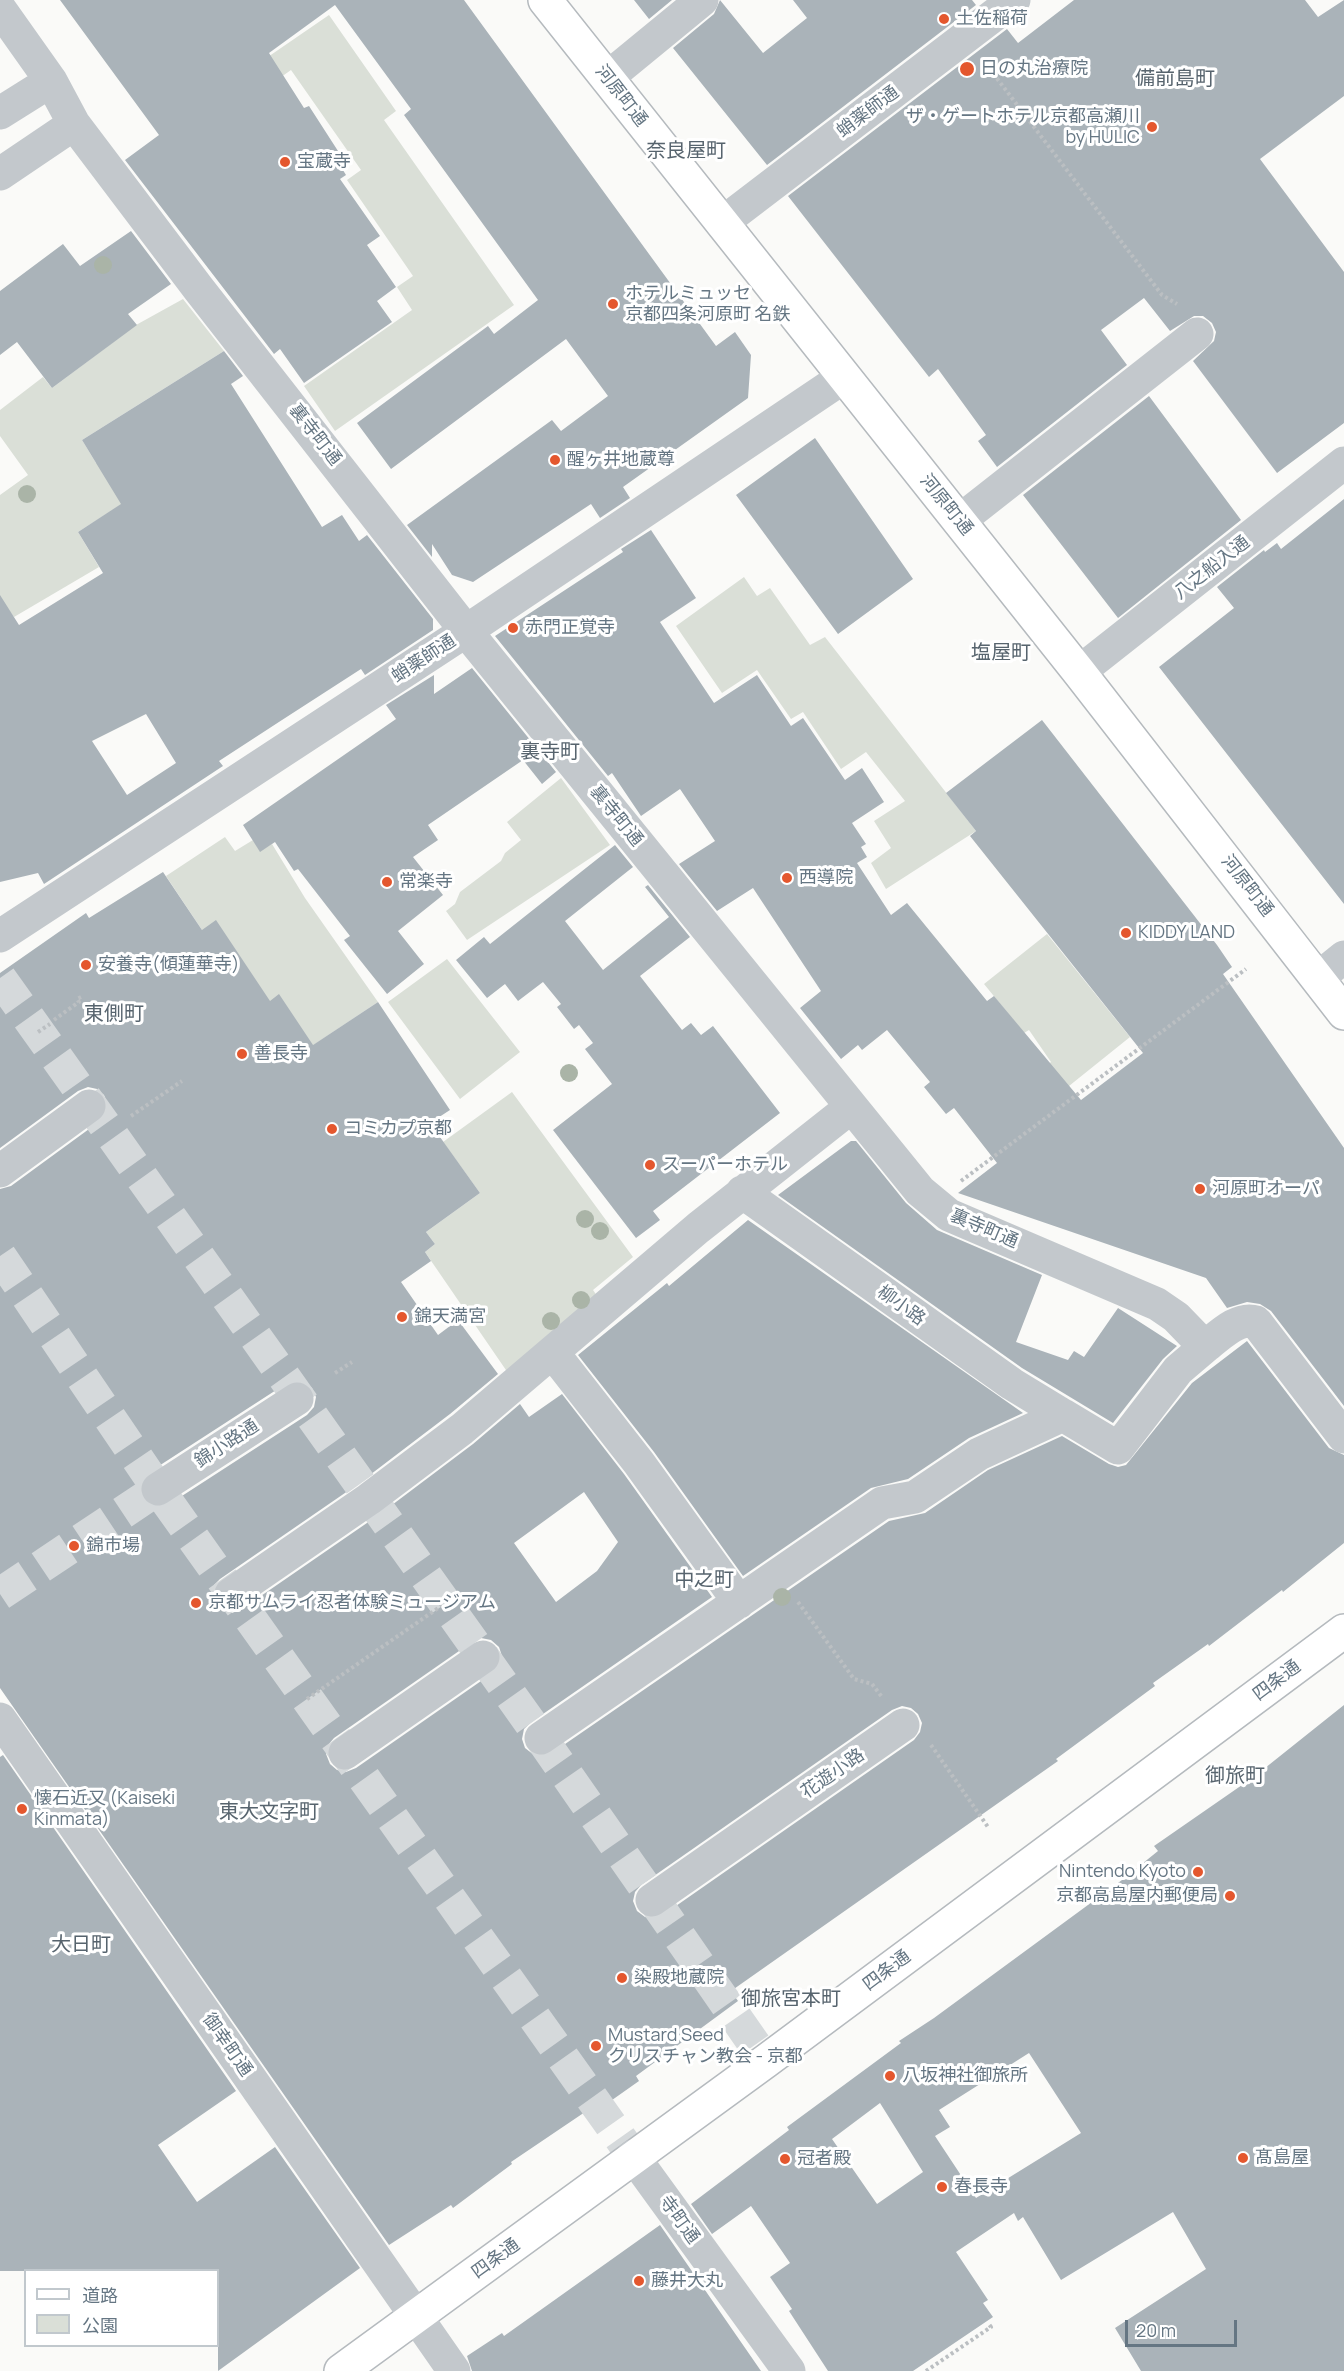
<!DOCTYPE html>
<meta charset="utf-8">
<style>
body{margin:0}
#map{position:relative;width:1344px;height:2371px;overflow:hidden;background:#fafaf8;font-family:Manrope,"Noto Sans JP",sans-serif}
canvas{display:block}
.legend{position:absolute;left:24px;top:2269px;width:195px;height:78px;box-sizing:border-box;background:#fff;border:2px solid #c1c8cd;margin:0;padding:8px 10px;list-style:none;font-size:18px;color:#657683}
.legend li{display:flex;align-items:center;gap:12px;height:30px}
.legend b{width:30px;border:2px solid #c1c8cd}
.scale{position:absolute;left:1125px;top:2320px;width:112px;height:27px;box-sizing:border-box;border:3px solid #657683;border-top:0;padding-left:8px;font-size:18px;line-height:21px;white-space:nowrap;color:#657683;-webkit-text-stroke:4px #fff;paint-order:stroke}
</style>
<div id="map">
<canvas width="1344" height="2371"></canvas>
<ul class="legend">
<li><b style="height:8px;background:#fff"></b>道路</li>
<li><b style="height:16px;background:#dadfd7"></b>公園</li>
</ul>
<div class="scale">20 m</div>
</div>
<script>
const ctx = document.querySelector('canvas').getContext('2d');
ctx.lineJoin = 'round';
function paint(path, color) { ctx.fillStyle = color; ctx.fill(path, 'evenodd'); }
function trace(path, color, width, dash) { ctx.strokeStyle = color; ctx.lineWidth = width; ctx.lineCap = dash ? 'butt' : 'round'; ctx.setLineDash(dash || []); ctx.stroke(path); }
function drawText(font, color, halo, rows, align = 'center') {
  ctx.font = font + ' Manrope,"Noto Sans JP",sans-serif'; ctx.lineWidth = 6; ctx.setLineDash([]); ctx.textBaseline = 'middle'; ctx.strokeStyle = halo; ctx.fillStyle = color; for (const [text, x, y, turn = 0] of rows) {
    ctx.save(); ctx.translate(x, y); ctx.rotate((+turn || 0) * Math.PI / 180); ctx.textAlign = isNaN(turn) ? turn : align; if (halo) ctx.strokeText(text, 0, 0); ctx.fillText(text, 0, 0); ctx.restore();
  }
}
const green = new Path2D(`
 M 329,15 L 396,111 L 384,120 L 514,305 L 335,431 L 304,386 L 412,310 L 397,287 L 413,276 L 347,180 L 361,170 L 291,70 L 260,92 L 246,72 Z
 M 183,299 L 224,351 L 82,440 L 96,463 L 116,450 L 141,492 L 78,532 L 99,567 L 14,617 L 0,599 L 0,495 L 28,475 L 0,436 L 0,410 L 43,377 L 52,388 L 136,325 Z
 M 744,577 L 757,596 L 770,588 L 810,645 L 825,637 L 976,831 L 886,889 L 871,863 L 891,848 L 874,821 L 905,801 L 866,752 L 841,769 L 803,712 L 791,719 L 757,670 L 722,693 L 676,626 Z
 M 561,778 L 610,845 L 467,940 L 446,911 L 455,904 L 460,892 L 501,861 L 505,853 L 521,840 L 507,822 Z
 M 225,837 L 235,851 L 253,840 L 260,851 L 272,844 L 305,898 L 378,1002 L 303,1052 L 202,930 L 166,876 Z
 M 1047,934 L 1130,1037 L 1013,1131 L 995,1108 L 1051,1062 L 1029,1030 L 1024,1033 L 984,984 Z
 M 447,959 L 520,1052 L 460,1099 L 388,1002 Z
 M 512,1092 L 633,1257 L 593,1290 L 600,1300 L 508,1373 L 425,1252 L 435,1244 L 426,1232 L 480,1193 L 443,1142 Z`);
const building = new Path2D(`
 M 60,0 L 464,0 L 716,346 L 735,332 L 751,355 L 748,398 L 623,487 L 630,498 L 600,518 L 591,504 L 473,582 L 452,575 L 432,544 L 432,557 L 407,525 L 552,420 L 561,431 L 608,396 L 566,339 L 391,469 L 357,423 L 488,326 L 494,334 L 538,300 L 404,115 L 411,109 L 335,5 L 269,53 L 304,108 L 309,106 L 338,151 L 333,154 L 346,175 L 340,179 L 380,236 L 367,245 L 396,287 L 377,301 L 392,322 L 304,383 L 280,349 L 274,354 L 125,160 L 159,135 Z
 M 634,0 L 672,0 L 649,19 Z
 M 720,0 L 763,53 L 807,18 L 793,0 L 972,0 L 976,5 L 767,165 L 673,48 L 714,14 Z
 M 1074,0 L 1305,0 L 1318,17 L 1344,0 L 1344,96 L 1260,159 L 1344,272 L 1344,423 L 1277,473 L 1193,361 L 1214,341 L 1216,332 L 1212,323 L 1203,316 L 1194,316 L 1170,331 L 1144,298 L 1101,330 L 1127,365 L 997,467 L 978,441 L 986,435 L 938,369 L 929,377 L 788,196 L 1007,29 L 1018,43 Z
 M 131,231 L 171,284 L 128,314 L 137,325 L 52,388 L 17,342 L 0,355 L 0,291 L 63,244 L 80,266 Z
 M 224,351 L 243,376 L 231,384 L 322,527 L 342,515 L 359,541 L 367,535 L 433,619 L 433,630 L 365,675 L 361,669 L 282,720 L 219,761 L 223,766 L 44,884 L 38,873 L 0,882 L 0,595 L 19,625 L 103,573 L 78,532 L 121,504 L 82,440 ZM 146,714 L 176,763 L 127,795 L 92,741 Z
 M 1149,396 L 1241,520 L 1118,618 L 1023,495 Z
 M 815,438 L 913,579 L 838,634 L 736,495 Z
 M 1344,499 L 1344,904 L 1159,667 L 1234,608 L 1217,587 L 1264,550 L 1265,552 L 1277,543 L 1281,549 Z
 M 651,530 L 696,598 L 660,622 L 714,703 L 757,675 L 791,726 L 803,718 L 845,780 L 862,768 L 884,802 L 852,823 L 866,844 L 861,847 L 867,857 L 857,863 L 891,915 L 907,903 L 987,1001 L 994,996 L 1081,1100 L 1143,1053 L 970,836 L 976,831 L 946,793 L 1042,720 L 1217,945 L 1232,967 L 1223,974 L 1344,1148 L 1344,1406 L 1271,1311 L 1260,1304 L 1247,1302 L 1227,1308 L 1206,1278 L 958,1193 L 997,1163 L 954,1108 L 946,1114 L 924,1087 L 930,1082 L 887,1030 L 862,1050 L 858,1045 L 841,1059 L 800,1008 L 821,991 L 753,888 L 717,911 L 679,864 L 715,841 L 680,789 L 641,816 L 612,773 L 608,776 L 495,636 L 623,552 L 621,549 Z
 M 472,668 L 556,772 L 542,784 L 523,760 L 428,825 L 438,840 L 413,857 L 443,895 L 398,931 L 424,964 L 387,994 L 344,940 L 350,936 L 298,869 L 294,871 L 275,842 L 260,852 L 243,825 L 396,719 L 386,705 L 434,675 L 434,694 Z
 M 615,845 L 633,867 L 565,921 L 603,970 L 669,917 L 645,887 L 648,885 L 690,937 L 640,976 L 682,1030 L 691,1023 L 701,1035 L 713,1026 L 780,1113 L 653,1211 L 660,1220 L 636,1238 L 553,1130 L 612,1084 L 585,1049 L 593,1043 L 579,1025 L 574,1029 L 557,1007 L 561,1004 L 543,982 L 518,1001 L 505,984 L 487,998 L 456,960 L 484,937 L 490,944 Z
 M 163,872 L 202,930 L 216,920 L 270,1001 L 279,994 L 313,1045 L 378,1002 L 450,1110 L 430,1123 L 480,1193 L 426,1232 L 435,1244 L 425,1252 L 431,1261 L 401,1282 L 438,1335 L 458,1320 L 498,1374 L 450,1414 L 358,1484 L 220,1579 L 214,1585 L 212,1595 L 215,1604 L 222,1611 L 232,1613 L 242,1609 L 380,1514 L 473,1444 L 520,1404 L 529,1417 L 562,1394 L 624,1474 L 712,1597 L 530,1723 L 524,1729 L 522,1739 L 525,1748 L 534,1755 L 543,1757 L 552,1753 L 889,1521 L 925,1513 L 988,1470 L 1062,1436 L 1109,1464 L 1118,1467 L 1126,1465 L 1192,1383 L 1247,1341 L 1329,1448 L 1344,1455 L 1344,1543 L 1283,1592 L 1282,1590 L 1209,1646 L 1208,1644 L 1153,1683 L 1155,1686 L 1056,1759 L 1058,1761 L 731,1991 L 738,2001 L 636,2076 L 639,2081 L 588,2117 L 585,2112 L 511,2162 L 512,2164 L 453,2208 L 451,2205 L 389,2245 L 0,1688 L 0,1189 L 11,1186 L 100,1121 L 106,1114 L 108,1105 L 104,1095 L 97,1089 L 88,1087 L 78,1091 L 0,1148 L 0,973 L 86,913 L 89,918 ZM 297,1380 L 306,1383 L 312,1388 L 316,1397 L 314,1407 L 307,1415 L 168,1505 L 158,1508 L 150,1506 L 143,1500 L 139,1489 L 142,1480 L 148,1473 L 287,1383 ZM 584,1492 L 618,1542 L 597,1571 L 556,1602 L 514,1543 ZM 481,1638 L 491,1640 L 499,1647 L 502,1656 L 500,1664 L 494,1672 L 356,1768 L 346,1772 L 337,1770 L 330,1764 L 326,1754 L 328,1745 L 334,1738 L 472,1642 ZM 902,1706 L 911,1708 L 918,1714 L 922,1723 L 920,1732 L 914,1740 L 663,1915 L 653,1919 L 645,1917 L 637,1911 L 633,1901 L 635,1892 L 641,1885 L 892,1710 Z
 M 851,1141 L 856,1141 L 906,1203 L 937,1230 L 1042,1275 L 1016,1342 L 1068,1360 L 1074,1351 L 1084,1357 L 1118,1308 L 1177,1346 L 1163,1359 L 1113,1423 L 1022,1368 L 778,1195 Z
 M 748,1220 L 1023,1413 L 969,1438 L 908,1479 L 871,1488 L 743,1576 L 654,1452 L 578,1355 L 667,1283 L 669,1286 Z
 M 1344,1705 L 1344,2371 L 1141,2371 L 1115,2328 L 1206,2269 L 1173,2212 L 1061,2280 L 1023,2217 L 1018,2221 L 1014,2213 L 956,2252 L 988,2300 L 983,2303 L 993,2317 L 913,2371 L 828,2371 L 789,2311 L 792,2309 L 770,2277 L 790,2263 L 751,2206 L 712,2234 L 691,2204 L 789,2130 L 787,2127 L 901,2043 L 899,2041 L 934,2018 L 1122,1880 L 1158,1851 L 1154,1846 L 1255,1776 ZM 1029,2053 L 1081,2133 L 976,2198 L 935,2136 L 950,2127 L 939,2110 ZM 880,2103 L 923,2172 L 877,2204 L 832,2139 Z
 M 3,1755 L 236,2091 L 158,2145 L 197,2202 L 275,2147 L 360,2268 L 218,2371 L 218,2271 L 0,2271 L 0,1757 Z
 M 660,2225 L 761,2371 L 472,2371 L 467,2356 L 502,2333 L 504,2336 Z`);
const minorTunnel = new Path2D(`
 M 0,978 L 541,1738 L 766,2061
 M 0,1256 L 158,1489 L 633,2156
 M 0,1594 L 158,1489`);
const path = new Path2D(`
 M 986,64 L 1162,295 L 1177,304
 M 54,1020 L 79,1002 L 77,999 L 81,997
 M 38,1032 L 50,1024
 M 131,1116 L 182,1081
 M 961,1181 L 1246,969
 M 335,1373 L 352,1362
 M 798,1602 L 854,1679 L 872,1684 L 882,1697
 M 307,1699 L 444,1604
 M 931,1745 L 988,1827
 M 926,2371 L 991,2327 L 988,2323`);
const minor = new Path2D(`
 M 0,9 L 51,81 L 74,124 L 198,288 L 466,631 L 920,1191 L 949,1215 L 1157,1304 L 1176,1317 L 1205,1347 C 1219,1336 1238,1316 1256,1322 L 1344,1437
 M 607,78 L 702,0
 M 0,113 L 51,81
 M 0,174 L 74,124
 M 722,223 L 1014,0
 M 959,521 L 1197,334
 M 1079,672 L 1344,463
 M 0,936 L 466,631 L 844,377
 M 1318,978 L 1344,957
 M 0,1171 L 89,1106
 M 742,1192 L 1012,1384 L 1063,1415
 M 553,1353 L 639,1463 L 739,1602
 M 158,1489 L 297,1399
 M 231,1594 L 369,1499 L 462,1429 L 698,1228 L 850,1108
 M 0,1719 L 454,2371
 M 541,1738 L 882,1503 L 915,1497 L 979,1454 L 1063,1415 L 1118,1448 L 1178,1370 L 1205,1347
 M 345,1753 L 483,1657
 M 652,1900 L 903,1725
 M 633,2156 L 789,2371`);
const major = new Path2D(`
 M 545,0 L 1079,672 L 1344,1013
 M 341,2371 L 766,2061 L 1344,1631`);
const trees = [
 [103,265],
 [27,494],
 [569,1073],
 [585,1219],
 [600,1231],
 [581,1300],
 [551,1321],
 [782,1597]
];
const markers = [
 [944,19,6,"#e4572e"],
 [967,69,8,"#e4572e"],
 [1152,127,6,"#e4572e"],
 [285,162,6,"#e4572e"],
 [613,304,6,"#e4572e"],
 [555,460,6,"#e4572e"],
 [513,628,6,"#e4572e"],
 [787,878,6,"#e4572e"],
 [387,882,6,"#e4572e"],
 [1126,933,6,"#e4572e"],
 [86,965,6,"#e4572e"],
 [242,1054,6,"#e4572e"],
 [332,1129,6,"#e4572e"],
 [650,1165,6,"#e4572e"],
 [1200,1189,6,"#e4572e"],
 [402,1317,6,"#e4572e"],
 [74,1546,6,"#e4572e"],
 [196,1603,6,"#e4572e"],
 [22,1809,6,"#e4572e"],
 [1198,1872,6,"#e4572e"],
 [1230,1896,6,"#e4572e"],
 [622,1978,6,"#e4572e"],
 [596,2046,6,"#e4572e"],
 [890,2076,6,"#e4572e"],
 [1243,2158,6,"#e4572e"],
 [785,2159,6,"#e4572e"],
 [942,2187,6,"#e4572e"],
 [639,2281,6,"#e4572e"]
];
const poiNames = [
 ["土佐稲荷",956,19],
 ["日の丸治療院",980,69],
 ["ザ・ゲートホテル京都高瀬川",1140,117,"right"],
 ["by HULIC",1140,138,"right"],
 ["宝蔵寺",297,162],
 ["ホテルミュッセ",625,294],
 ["京都四条河原町 名鉄",625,315],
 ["醒ヶ井地蔵尊",567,460],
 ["赤門正覚寺",525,628],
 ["西導院",799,878],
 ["常楽寺",399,882],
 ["KIDDY LAND",1138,933],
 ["安養寺(傾蓮華寺)",98,965],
 ["善長寺",254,1054],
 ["コミカプ京都",344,1129],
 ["スーパーホテル",662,1165],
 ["河原町オーパ",1212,1189],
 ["錦天満宮",414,1317],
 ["錦市場",86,1546],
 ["京都サムライ忍者体験ミュージアム",208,1603],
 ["懐石近又 (Kaiseki",34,1799],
 ["Kinmata)",34,1820],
 ["Nintendo Kyoto",1186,1872,"right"],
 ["京都高島屋内郵便局",1218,1896,"right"],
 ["染殿地蔵院",634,1978],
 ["Mustard Seed",608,2036],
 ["クリスチャン教会 - 京都",608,2057],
 ["八坂神社御旅所",902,2076],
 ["髙島屋",1255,2158],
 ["冠者殿",797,2159],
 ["春長寺",954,2187],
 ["藤井大丸",651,2281]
];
const streetNames = [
 ["河原町通",621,96,52],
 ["蛸薬師通",868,112,-37],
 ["裏寺町通",315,435,52],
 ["河原町通",946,505,51],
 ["八之船入通",1212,568,-38],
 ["蛸薬師通",424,659,-33],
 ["裏寺町通",616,816,51],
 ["河原町通",1247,886,52],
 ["裏寺町通",984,1229,23],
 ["柳小路",901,1306,36],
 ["錦小路通",227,1444,-33],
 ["四条通",1277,1681,-37],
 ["花遊小路",833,1774,-35],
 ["四条通",887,1971,-37],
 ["御幸町通",227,2045,55],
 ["寺町通",679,2220,54],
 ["四条通",496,2259,-36]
];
const neighbourhoodNames = [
 ["備前島町",1175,79],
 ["奈良屋町",686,151],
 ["塩屋町",1001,653],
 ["裏寺町",550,752],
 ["東側町",114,1014],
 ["中之町",704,1580],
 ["御旅町",1235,1776],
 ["東大文字町",269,1812],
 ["大日町",81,1945],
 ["御旅宮本町",791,1999]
];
paint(green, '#dadfd7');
paint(building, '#aab3b9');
trace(minorTunnel, '#d5d9db', 33, [33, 16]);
trace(major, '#b5babe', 36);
trace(path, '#bbbfc2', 4, [3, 3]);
trace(minor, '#c3c8cc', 33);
trace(major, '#fff', 33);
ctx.fillStyle = '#aab4a7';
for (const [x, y] of trees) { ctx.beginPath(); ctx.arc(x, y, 9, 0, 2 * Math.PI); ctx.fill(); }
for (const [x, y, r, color] of markers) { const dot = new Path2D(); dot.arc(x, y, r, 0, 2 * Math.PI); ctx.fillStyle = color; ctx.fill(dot); trace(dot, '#fff', 2); }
drawText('18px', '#657683', '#fff', poiNames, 'left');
drawText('18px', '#657683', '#fff', streetNames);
drawText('20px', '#57646e', '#fff', neighbourhoodNames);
</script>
